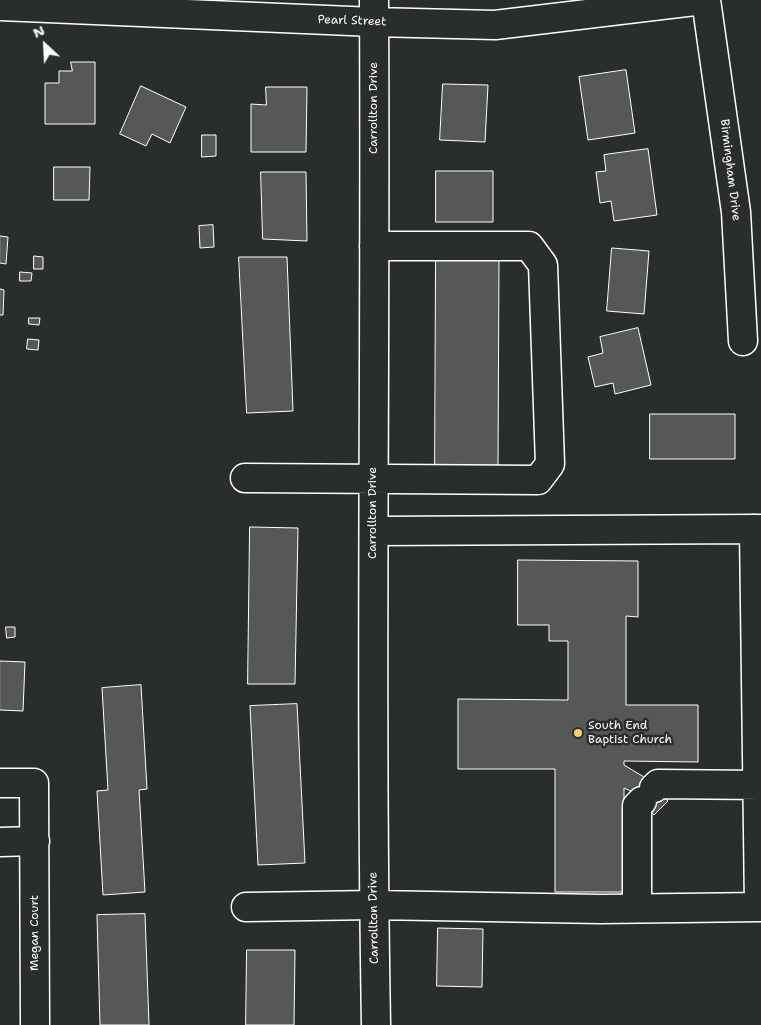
<!DOCTYPE html>
<style>
body{margin:0}
#map{position:relative;width:761px;height:1025px;overflow:hidden;background:#2a2d2e;font-family:"Shantell Sans",sans-serif}
canvas{display:block}
.north{position:absolute;left:20px;top:20px;width:50px;height:50px;-webkit-text-stroke:4px #2a2d2e;paint-order:stroke;rotate:335deg;font-size:14px;font-weight:700;line-height:20px;text-align:center;color:#fff}
.north::after{content:'';display:block;margin:auto;width:18px;height:22px;background:#fff;clip-path:polygon(50% 0,100% 100%,50% 72%,0 100%)}
</style>
<div id="map">
<canvas width="761" height="1025"></canvas>
<div class="north">N</div>
</div>
<script>
const ctx = document.querySelector('canvas').getContext('2d');
ctx.lineJoin = 'round';
function paint(path, color) { ctx.fillStyle = color; ctx.fill(path, 'evenodd'); }
function trace(path, color, width, dash) { ctx.strokeStyle = color; ctx.lineWidth = width; ctx.lineCap = dash ? 'butt' : 'round'; ctx.setLineDash(dash || []); ctx.stroke(path); }
function drawText(font, color, halo, rows, align = 'center') {
  ctx.font = font + ' "Shantell Sans",sans-serif'; ctx.lineWidth = 5; ctx.setLineDash([]); ctx.textBaseline = 'middle'; ctx.strokeStyle = halo; ctx.fillStyle = color; for (const [text, x, y, turn = 0] of rows) {
    ctx.save(); ctx.translate(x, y); ctx.rotate((+turn || 0) * Math.PI / 180); ctx.textAlign = isNaN(turn) ? turn : align; if (halo) ctx.strokeText(text, 0, 0); ctx.fillText(text, 0, 0); ctx.restore();
  }
}
const building = new Path2D(`
 M 71,62 L 95,62 L 95,124 L 45,124 L 45,83 L 59,83 L 59,71 L 72,71 Z
 M 626,70 L 635,133 L 588,140 L 579,77 Z
 M 443,84 L 488,85 L 485,142 L 440,140 Z
 M 141,86 L 186,107 L 170,143 L 152,134 L 146,146 L 120,134 Z
 M 266,87 L 307,87 L 306,152 L 251,152 L 251,104 L 266,105 Z
 M 202,135 L 216,135 L 216,156 L 202,157 Z
 M 648,149 L 657,215 L 614,221 L 611,201 L 600,203 L 596,172 L 606,171 L 604,155 Z
 M 54,167 L 90,167 L 89,200 L 54,200 Z
 M 436,171 L 493,171 L 493,222 L 436,222 Z
 M 261,172 L 306,172 L 307,241 L 263,239 Z
 M 213,225 L 214,247 L 200,248 L 199,226 Z
 M 0,236 L 8,237 L 6,264 L 0,263 Z
 M 612,248 L 649,251 L 644,314 L 607,311 Z
 M 436,253 L 499,253 L 498,469 L 435,469 Z
 M 34,256 L 43,257 L 43,269 L 34,269 Z
 M 239,257 L 287,257 L 293,411 L 247,413 Z
 M 20,272 L 32,273 L 31,281 L 20,281 Z
 M 0,289 L 4,290 L 3,315 L 0,315 Z
 M 29,318 L 40,318 L 39,325 L 29,324 Z
 M 638,328 L 651,385 L 615,394 L 613,383 L 595,387 L 588,357 L 603,353 L 600,337 Z
 M 28,339 L 39,340 L 38,350 L 27,349 Z
 M 650,414 L 735,414 L 735,459 L 650,459 Z
 M 250,527 L 298,528 L 295,684 L 248,684 Z
 M 518,560 L 638,561 L 638,617 L 626,616 L 626,705 L 698,705 L 698,762 L 624,761 L 624,765 L 644,777 L 668,801 L 654,815 L 635,793 L 624,788 L 624,892 L 555,892 L 555,769 L 458,769 L 458,699 L 568,700 L 568,641 L 549,641 L 549,625 L 518,625 Z
 M 6,627 L 15,627 L 15,637 L 7,638 Z
 M 0,661 L 25,662 L 23,711 L 0,710 Z
 M 141,685 L 147,789 L 139,790 L 145,892 L 103,895 L 97,791 L 108,790 L 102,688 Z
 M 297,704 L 305,863 L 258,865 L 250,706 Z
 M 145,914 L 149,1025 L 100,1025 L 97,915 Z
 M 438,928 L 483,929 L 482,987 L 437,986 Z
 M 247,950 L 295,950 L 294,1025 L 246,1025 Z`);
const minor = new Path2D(`
 M 374,0 C 376,342 370,683 376,1025
 M 706,0 L 736,212 L 743,341
 M 0,6 L 374,22 L 495,25 L 703,0
 M 245,478 L 538,480 L 550,464 L 543,265 L 529,246 L 374,246
 M 754,529 L 759,907
 M 374,531 L 761,529
 M 0,783 L 34,783 L 35,1025
 M 654,788 L 658,784 L 761,785
 M 0,842 L 35,841
 M 246,907 L 374,905 L 600,909 L 761,907
 M 637,908 L 637,806 L 642,801`);
const markers = [
 [578,733,5,"#ffd166"]
];
const streetNames = [
 ["Pearl Street",352,21,2],
 ["Carrollton Drive",374,108,-90],
 ["Birmingham Drive",730,170,83],
 ["Carrollton Drive",373,513,-90],
 ["Carrollton Drive",374,918,-91],
 ["Megan Court",35,933,-90]
];
const poiNames = [
 ["South End",588,726],
 ["Baptist Church",588,740]
];
paint(building, '#555758');
trace(building, '#fff', 1);
trace(minor, '#fff', 31);
trace(minor, '#2a2d2e', 28);
for (const [x, y, r, color] of markers) { const dot = new Path2D(); dot.arc(x, y, r, 0, 2 * Math.PI); ctx.fillStyle = color; ctx.fill(dot); trace(dot, '#2a2d2e', 2); }
drawText('12px', '#fff', '#2a2d2e', streetNames);
drawText('12px', '#fff', '#2a2d2e', poiNames, 'left');
</script>
